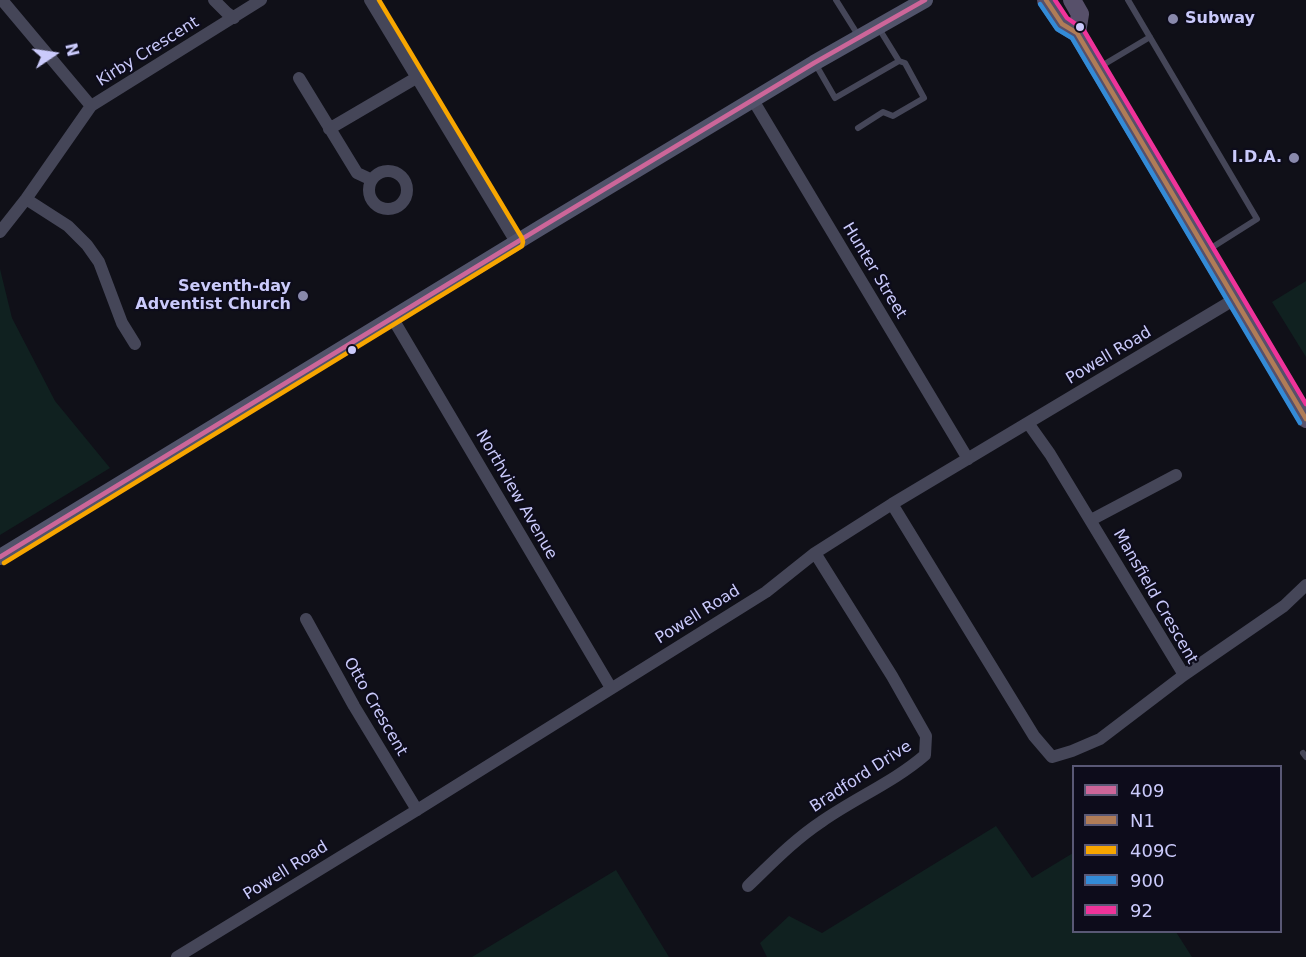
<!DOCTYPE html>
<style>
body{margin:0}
#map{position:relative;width:1306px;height:957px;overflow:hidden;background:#101018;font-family:"DejaVu Sans",sans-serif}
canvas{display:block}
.legend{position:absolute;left:1072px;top:765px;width:210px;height:168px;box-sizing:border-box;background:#0d0c1b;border:2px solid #595875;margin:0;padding:8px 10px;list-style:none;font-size:18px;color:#cacafb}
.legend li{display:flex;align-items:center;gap:12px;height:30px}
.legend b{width:30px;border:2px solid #595875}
.north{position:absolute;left:24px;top:24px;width:60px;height:60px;-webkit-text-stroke:4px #0d0c1b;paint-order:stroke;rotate:77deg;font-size:16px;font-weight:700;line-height:24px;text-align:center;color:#cacafb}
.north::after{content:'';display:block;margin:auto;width:21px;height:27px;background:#cacafb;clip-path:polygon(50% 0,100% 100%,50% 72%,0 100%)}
</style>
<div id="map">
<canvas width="1306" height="957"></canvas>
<ul class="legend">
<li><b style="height:8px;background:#c69"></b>409</li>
<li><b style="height:8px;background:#b07c57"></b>N1</li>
<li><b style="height:8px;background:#f7a600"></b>409C</li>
<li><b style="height:8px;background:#338bd7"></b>900</li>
<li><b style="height:8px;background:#ef339a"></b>92</li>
</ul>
<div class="north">N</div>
</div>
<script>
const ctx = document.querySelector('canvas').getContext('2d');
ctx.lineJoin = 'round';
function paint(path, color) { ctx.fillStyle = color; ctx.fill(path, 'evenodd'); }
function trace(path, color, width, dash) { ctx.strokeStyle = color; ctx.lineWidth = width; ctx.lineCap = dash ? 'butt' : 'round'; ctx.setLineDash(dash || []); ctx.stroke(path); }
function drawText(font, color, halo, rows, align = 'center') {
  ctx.font = font + ' "DejaVu Sans",sans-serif'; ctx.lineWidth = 4.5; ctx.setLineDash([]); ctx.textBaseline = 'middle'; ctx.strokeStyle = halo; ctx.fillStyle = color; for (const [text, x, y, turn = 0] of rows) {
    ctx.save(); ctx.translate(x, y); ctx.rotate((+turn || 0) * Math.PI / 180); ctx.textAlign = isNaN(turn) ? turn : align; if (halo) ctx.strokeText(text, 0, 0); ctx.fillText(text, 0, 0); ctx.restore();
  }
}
const green = new Path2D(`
 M 0,269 L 12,318 L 55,401 L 110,468 L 0,535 Z
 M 1306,281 L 1306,357 L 1272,302 Z
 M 996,826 L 1032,878 L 1073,853 L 1074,932 L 1176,932 L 1192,957 L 767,957 L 760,943 L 789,916 L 822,933 Z
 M 616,870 L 669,957 L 472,957 Z`);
const lane = new Path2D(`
 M 836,0 L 858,35
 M 1128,0 L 1257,219 L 1208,250
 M 816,65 L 835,98 L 899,61 L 878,27
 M 1098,68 L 1150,37
 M 858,128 L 883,112 L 893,116 L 924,98 L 905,63 L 899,61
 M 1303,753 L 1306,757`);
const street = new Path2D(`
 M 2,0 L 91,106
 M 214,0 L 227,13 L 234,18
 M 370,0 L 516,242
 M 299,78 L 357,173 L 372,180
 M 753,100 L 968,459
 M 329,129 L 416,78
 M369 190a19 19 0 1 1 38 0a19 19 0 1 1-38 0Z
 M 26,199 L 68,226 L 87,245 L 99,262 L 122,323 L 135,344
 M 0,232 L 26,199 L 91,106 L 261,0
 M 393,319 L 611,688
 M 1028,423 L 1050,454 L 1184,675
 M 892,504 L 1034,736 L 1052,757 L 1072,751 L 1100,739 L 1184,675 L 1284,606 L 1306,585
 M 1091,520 L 1176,475
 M 306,619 L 354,706 L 417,810
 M 748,886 C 772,863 794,840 821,822 C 855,798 894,782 925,755 L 926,736 L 892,676 L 815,553
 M 177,957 L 417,810 L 766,592 L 815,553 L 892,504 L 1235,299`);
const secondary = new Path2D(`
 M 0,557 L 540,228 L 814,63 L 925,0`);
const primary = new Path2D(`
 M 1046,0 L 1062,24 L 1077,33 L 1306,419
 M 1072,0 L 1080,14 L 1077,33`);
const bus1 = new Path2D(`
 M 0,557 L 540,228 L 814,63 L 925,0`);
const bus2 = new Path2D(`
 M 1046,0 L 1062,24 L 1077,33 L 1306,419`);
const bus3 = new Path2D(`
 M 4,563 L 522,246 L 523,242 L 522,238 L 379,0`);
const bus4 = new Path2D(`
 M 1040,4 L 1057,29 L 1072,38 L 1300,423`);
const bus5 = new Path2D(`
 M 1055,0 L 1067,18 L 1083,29 L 1306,404`);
const markers = [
 [1173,19,6,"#8989ac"],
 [1080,27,5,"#cacafb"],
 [1294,158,6,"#8989ac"],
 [303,296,6,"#8989ac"],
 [352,350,5,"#cacafb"]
];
const poiNames = [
 ["Subway",1185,19,"left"],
 ["I.D.A.",1282,158],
 ["Seventh-day",291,287],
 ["Adventist Church",291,305]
];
const streetNames = [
 ["Kirby Crescent",148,52,-32],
 ["Hunter Street",874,271,59],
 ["Powell Road",1109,356,-31],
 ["Northview Avenue",516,495,60],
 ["Mansfield Crescent",1155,597,60],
 ["Powell Road",698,615,-32],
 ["Otto Crescent",375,707,60],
 ["Bradford Drive",861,777,-33],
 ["Powell Road",286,871,-32]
];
paint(green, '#102120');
trace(lane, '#454658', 6);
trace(street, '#454658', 12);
trace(secondary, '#51536a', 16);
trace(primary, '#57506a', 18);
trace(bus1, '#c69', 4.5);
trace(bus2, '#b07c57', 4.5);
trace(bus3, '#f7a600', 4.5);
trace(bus4, '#338bd7', 4.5);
trace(bus5, '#ef339a', 4.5);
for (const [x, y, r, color] of markers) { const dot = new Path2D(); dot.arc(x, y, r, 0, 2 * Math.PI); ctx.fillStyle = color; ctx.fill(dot); trace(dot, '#0d0c1b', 2); }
drawText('bold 16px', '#cacafb', '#0d0c1b', poiNames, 'right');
drawText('16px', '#cacafb', '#0d0c1b', streetNames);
</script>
